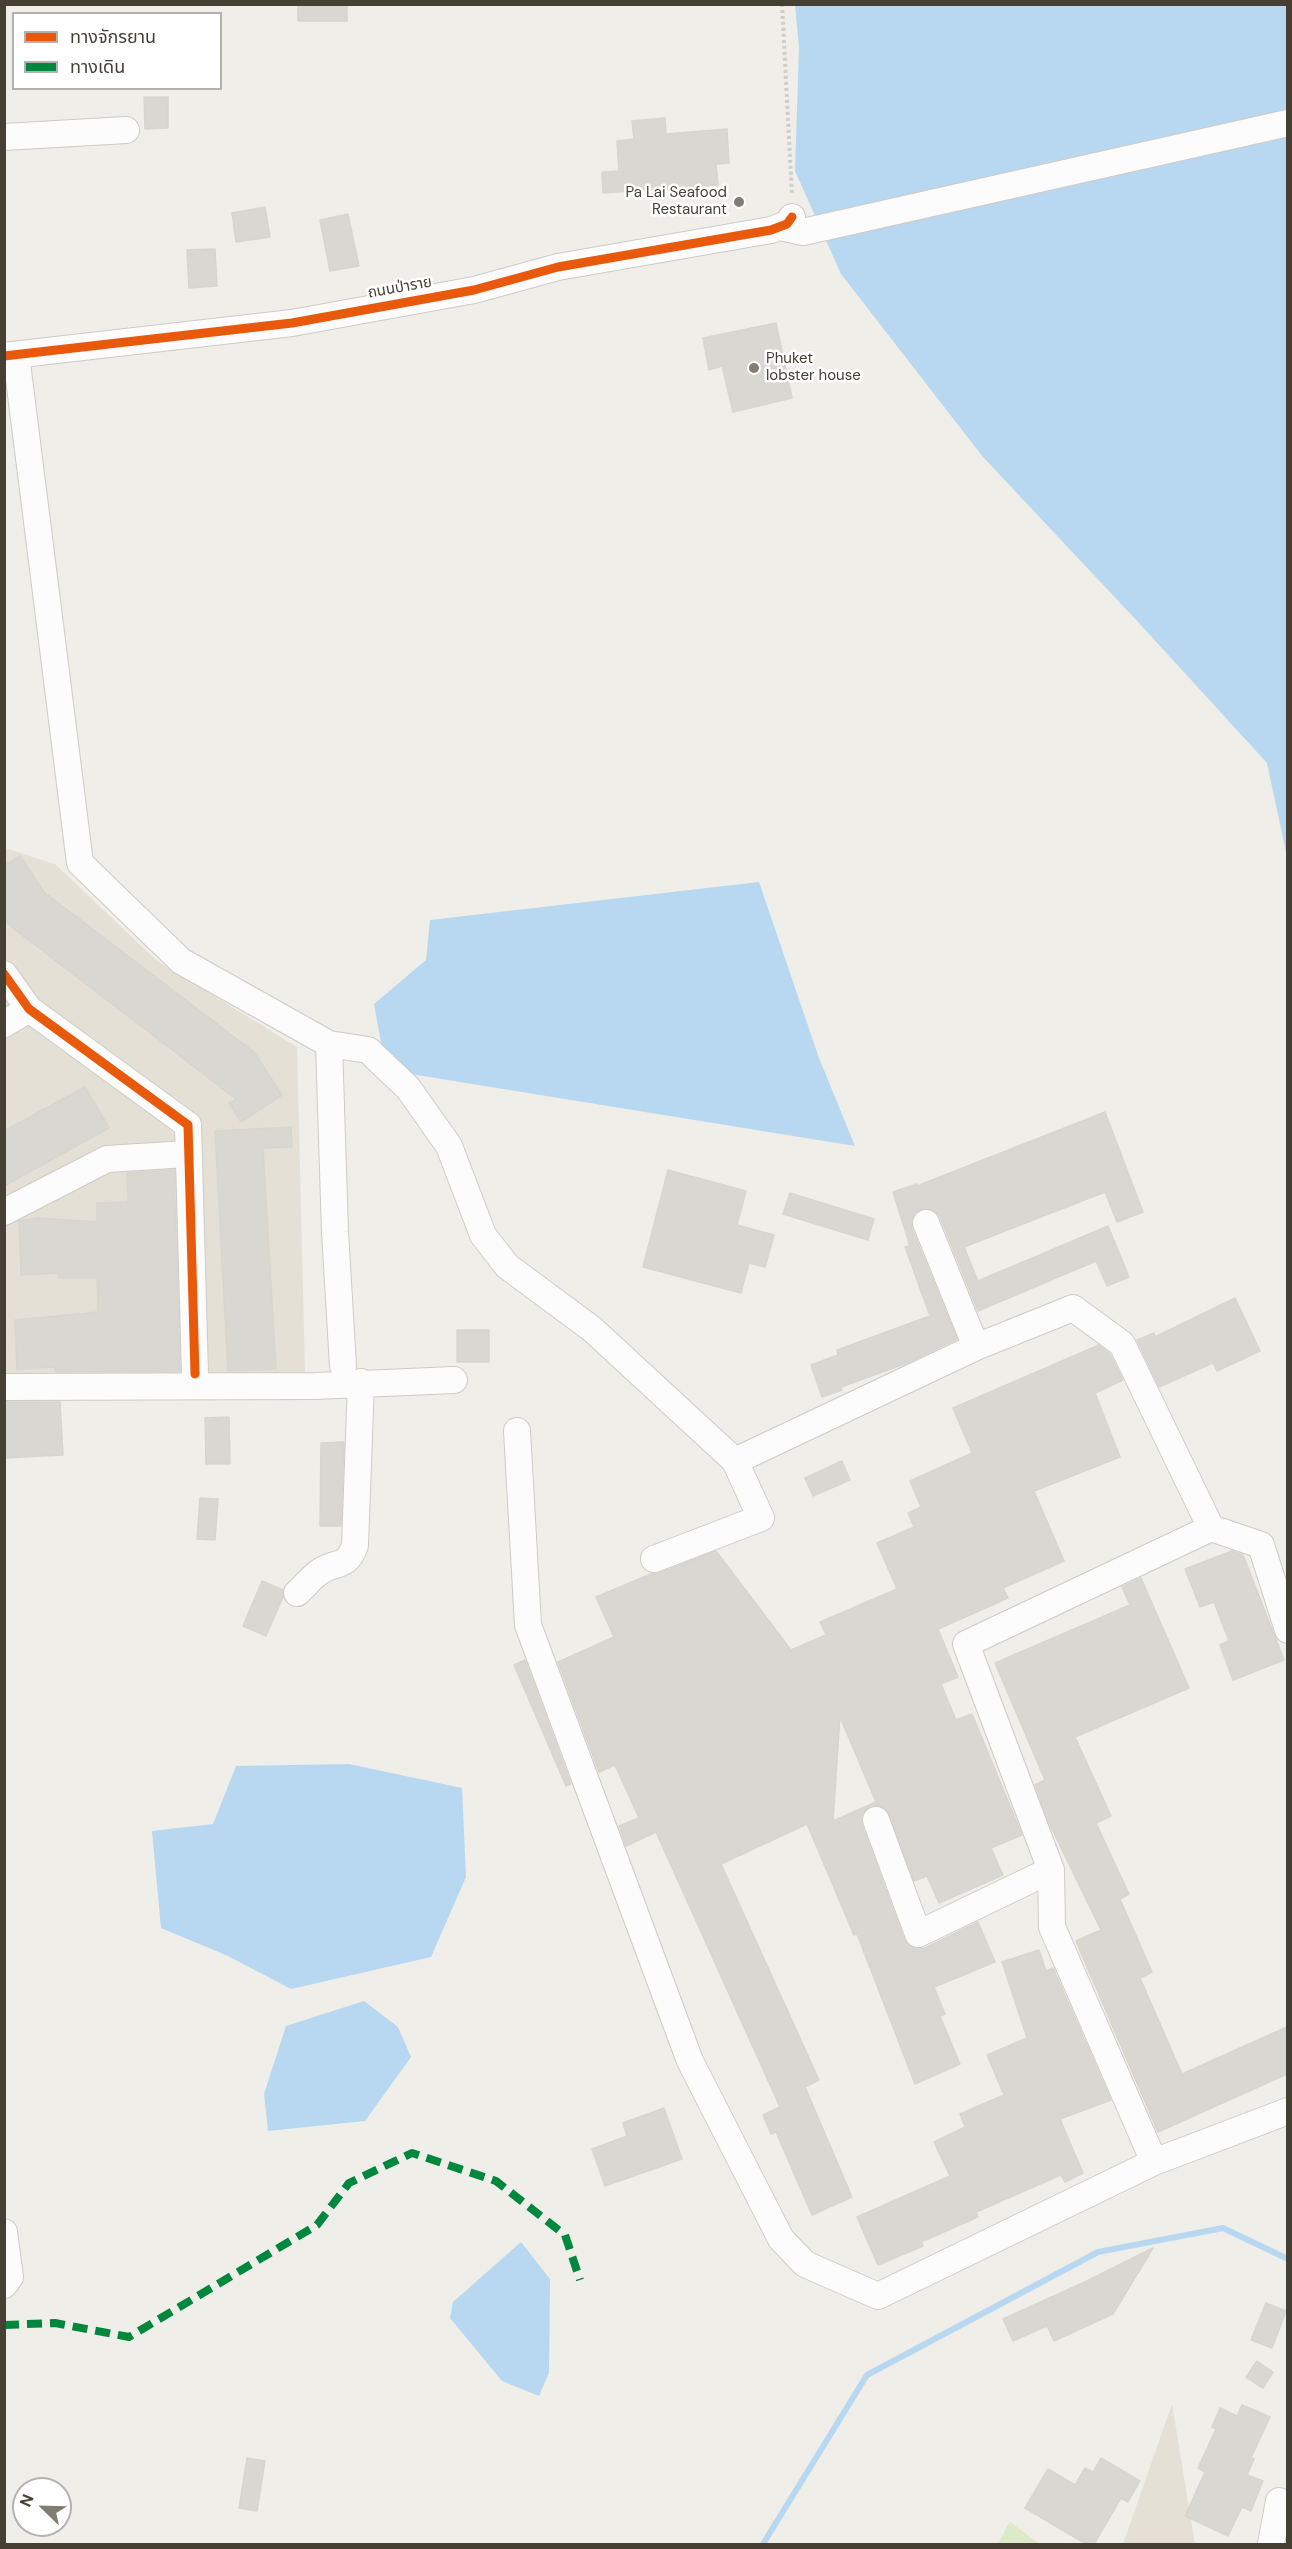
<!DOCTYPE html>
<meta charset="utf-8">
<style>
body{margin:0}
#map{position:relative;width:1292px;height:2549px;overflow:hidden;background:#f0eee8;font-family:"DM Sans","Noto Sans Thai",sans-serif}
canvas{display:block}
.frame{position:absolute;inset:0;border:6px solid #463f34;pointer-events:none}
.legend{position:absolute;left:12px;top:12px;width:210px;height:78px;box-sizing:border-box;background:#fff;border:2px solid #b5b2ae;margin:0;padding:8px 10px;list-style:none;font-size:18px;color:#463f34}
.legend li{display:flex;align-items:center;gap:12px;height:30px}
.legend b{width:30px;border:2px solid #b5b2ae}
.north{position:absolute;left:12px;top:2477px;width:60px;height:60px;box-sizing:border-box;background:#fff;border:2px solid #b5b2ae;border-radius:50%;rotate:293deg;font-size:16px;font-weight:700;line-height:24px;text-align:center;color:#463f34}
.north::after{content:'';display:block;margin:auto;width:21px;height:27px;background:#827c73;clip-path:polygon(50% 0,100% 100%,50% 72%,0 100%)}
</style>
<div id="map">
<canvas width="1292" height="2549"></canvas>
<div class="frame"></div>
<ul class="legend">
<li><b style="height:8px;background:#e8590c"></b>ทางจักรยาน</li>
<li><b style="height:8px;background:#00873e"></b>ทางเดิน</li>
</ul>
<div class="north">N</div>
</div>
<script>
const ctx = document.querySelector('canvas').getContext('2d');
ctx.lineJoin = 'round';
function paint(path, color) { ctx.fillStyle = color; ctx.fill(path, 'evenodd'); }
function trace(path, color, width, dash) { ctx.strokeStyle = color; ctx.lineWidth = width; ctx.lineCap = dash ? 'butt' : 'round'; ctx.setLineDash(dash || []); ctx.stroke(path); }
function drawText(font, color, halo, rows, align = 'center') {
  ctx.font = font + ' "DM Sans","Noto Sans Thai",sans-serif'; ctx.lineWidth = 5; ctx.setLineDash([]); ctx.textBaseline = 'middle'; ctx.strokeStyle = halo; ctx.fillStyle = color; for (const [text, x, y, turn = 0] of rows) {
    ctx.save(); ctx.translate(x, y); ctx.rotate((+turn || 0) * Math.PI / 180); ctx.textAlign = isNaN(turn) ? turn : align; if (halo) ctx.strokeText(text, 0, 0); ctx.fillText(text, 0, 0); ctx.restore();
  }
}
const residential = new Path2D(`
 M 5,848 L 55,864 L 157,961 L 297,1047 L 305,1373 L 183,1378 L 5,1379 Z
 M 1172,2404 L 1195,2544 L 1123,2544 Z`);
const green = new Path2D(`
 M 1010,2521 L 1010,2522 L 1040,2544 L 998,2544 Z`);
const water = new Path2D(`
 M 795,5 L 1287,5 L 1287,857 L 1267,763 L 1139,623 L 983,457 L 841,274 L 795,171 L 799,47 Z
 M 759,882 L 819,1058 L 855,1146 L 386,1070 L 374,1004 L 426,960 L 430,920 Z
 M 349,1764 L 462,1788 L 466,1877 L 431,1957 L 291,1989 L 228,1956 L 161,1928 L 152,1831 L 213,1824 L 236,1766 Z
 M 364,2001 L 398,2027 L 411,2057 L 365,2121 L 268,2131 L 264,2094 L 286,2026 Z
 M 521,2242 L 550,2279 L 549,2373 L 539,2396 L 502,2381 L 450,2318 L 453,2302 Z`);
const stream = new Path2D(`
 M 763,2544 L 867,2375 L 1098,2252 L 1223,2228 L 1288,2259`);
const building = new Path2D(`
 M 298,4 L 347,4 L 347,21 L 298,21 Z
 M 144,97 L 168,97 L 168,128 L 145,129 Z
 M 665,118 L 666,134 L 727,129 L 729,163 L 716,164 L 718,185 L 603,193 L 602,172 L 619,171 L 617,141 L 634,139 L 632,121 Z
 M 265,207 L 270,237 L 236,242 L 232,213 Z
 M 348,214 L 359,266 L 330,271 L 320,220 Z
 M 215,249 L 217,286 L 189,288 L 187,250 Z
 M 776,323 L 792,398 L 733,412 L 722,366 L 709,370 L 703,338 Z
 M 20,856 L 44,892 L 254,1052 L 282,1095 L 241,1122 L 229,1103 L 236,1099 L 9,925 L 4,916 L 4,866 Z
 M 85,1087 L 109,1128 L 4,1186 L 4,1131 Z
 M 1105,1112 L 1143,1212 L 1117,1222 L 1105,1192 L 964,1247 L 978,1281 L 1108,1226 L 1129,1277 L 1107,1286 L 1096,1261 L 978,1311 L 940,1217 L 935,1211 L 921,1209 L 914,1214 L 911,1221 L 912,1229 L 957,1339 L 907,1363 L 841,1387 L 842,1390 L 822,1397 L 811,1365 L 838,1355 L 837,1350 L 930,1316 L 905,1247 L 910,1246 L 893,1192 L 917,1184 L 917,1186 Z
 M 291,1127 L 292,1147 L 263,1148 L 276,1369 L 228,1371 L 215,1131 Z
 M 174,1170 L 180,1371 L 55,1372 L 55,1367 L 17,1369 L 15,1320 L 98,1312 L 97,1278 L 59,1278 L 59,1273 L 21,1275 L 19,1221 L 39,1218 L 97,1222 L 97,1203 L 128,1202 L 127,1173 Z
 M 668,1170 L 746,1191 L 737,1225 L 774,1235 L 765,1267 L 749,1263 L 741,1293 L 643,1267 Z
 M 790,1193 L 874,1219 L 868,1240 L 783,1214 Z
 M 1235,1298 L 1260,1351 L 1217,1371 L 1213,1363 L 1159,1387 L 1137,1340 L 1154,1333 L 1155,1337 Z
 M 457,1330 L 489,1330 L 489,1362 L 457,1362 Z
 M 1099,1345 L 1110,1354 L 1123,1380 L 1095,1393 L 1120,1457 L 1034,1491 L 1064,1561 L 1003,1588 L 1008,1598 L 938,1629 L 958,1677 L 941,1684 L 956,1720 L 972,1714 L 1022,1835 L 991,1848 L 1003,1875 L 939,1903 L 927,1876 L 914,1881 L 886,1809 L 879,1805 L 871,1806 L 865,1810 L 861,1817 L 862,1825 L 904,1939 L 908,1945 L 916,1949 L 925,1948 L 978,1922 L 995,1962 L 934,1987 L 945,2014 L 940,2016 L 960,2064 L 915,2084 L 857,1934 L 854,1935 L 807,1824 L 721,1864 L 819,2080 L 805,2087 L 852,2197 L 812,2215 L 776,2132 L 771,2134 L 763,2115 L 780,2107 L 656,1832 L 626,1846 L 619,1826 L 639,1818 L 615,1765 L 599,1772 L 558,1662 L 614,1637 L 596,1597 L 651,1574 L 659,1573 L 716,1551 L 791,1650 L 826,1635 L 820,1622 L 897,1589 L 877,1543 L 914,1527 L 908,1513 L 921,1507 L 910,1481 L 972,1453 L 953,1408 ZM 840,1717 L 876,1802 L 833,1821 Z
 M 4,1402 L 60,1402 L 63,1455 L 4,1458 Z
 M 229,1417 L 230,1464 L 206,1464 L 205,1418 Z
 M 344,1442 L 341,1526 L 320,1526 L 321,1443 Z
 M 842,1461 L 850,1480 L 813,1496 L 805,1478 Z
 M 200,1498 L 218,1499 L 215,1540 L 197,1539 Z
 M 1232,1551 L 1243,1555 L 1284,1660 L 1233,1680 L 1220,1645 L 1229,1641 L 1214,1602 L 1200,1607 L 1185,1569 Z
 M 1141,1578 L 1189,1688 L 1075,1737 L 1111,1816 L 1096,1823 L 1129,1894 L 1120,1899 L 1152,1972 L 1140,1978 L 1182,2074 L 1287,2027 L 1287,2074 L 1158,2132 L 1076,1941 L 1101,1930 L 1049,1823 L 1035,1785 L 1045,1780 L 995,1663 L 1130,1605 L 1122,1587 Z
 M 262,1581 L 283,1590 L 283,1597 L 266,1636 L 243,1626 Z
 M 525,1660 L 571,1784 L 566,1786 L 514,1665 Z
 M 1039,1950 L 1046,1971 L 1053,1968 L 1111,2100 L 1060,2119 L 1083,2173 L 1065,2182 L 1061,2175 L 976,2212 L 978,2217 L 921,2242 L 923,2246 L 878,2265 L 857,2217 L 950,2176 L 934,2142 L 965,2127 L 960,2114 L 1004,2095 L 987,2055 L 1027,2038 L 1002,1962 Z
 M 664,2108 L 682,2159 L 605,2186 L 592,2149 L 627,2136 L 623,2123 Z
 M 1153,2248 L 1113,2314 L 1054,2341 L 1047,2326 L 1013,2341 L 1003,2319 L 1087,2281 Z
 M 1266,2303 L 1286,2311 L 1272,2348 L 1251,2340 Z
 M 1257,2361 L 1273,2372 L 1263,2388 L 1246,2377 Z
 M 1242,2405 L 1270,2417 L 1251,2458 L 1254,2459 L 1247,2475 L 1263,2481 L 1251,2511 L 1242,2507 L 1228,2536 L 1185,2516 L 1205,2472 L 1198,2468 L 1216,2429 L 1212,2427 L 1220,2408 L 1237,2416 Z
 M 247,2458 L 265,2461 L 257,2511 L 239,2508 Z
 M 1101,2458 L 1140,2481 L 1128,2502 L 1121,2498 L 1094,2544 L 1086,2544 L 1025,2508 L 1048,2469 L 1075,2485 L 1085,2468 L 1093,2472 Z`);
const path = new Path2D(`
 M 782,4 L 792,195`);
const minor = new Path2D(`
 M 4,137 L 126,130
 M 780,227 L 803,232 L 1288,123
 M 16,355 L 80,863 L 181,961 L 329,1044 L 335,1232 L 343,1366
 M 4,356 L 292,323 L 474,290 L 558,267 L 771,230 L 787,224 L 792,217
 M 4,974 L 29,1009 L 188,1125 L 195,1374
 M 4,1024 L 29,1009
 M 329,1044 L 368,1050 L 408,1088 L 449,1146 L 483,1235 L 507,1266 L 592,1329 L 735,1461 L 976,1347 L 1073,1308 L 1122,1344 L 1211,1528 L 966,1644 L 1051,1870 L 1052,1927 L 1154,2162 L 878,2296 L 805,2264 L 781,2239 L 690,2061 L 528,1625 L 517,1431
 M 4,1212 L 107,1159 L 187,1154
 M 926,1223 L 976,1347
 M 4,1387 L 315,1386 L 454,1380
 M 1211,1528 L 1261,1545 L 1288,1630
 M 654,1559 L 761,1518 L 735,1461
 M 297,1593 C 304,1587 311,1578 318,1573 C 335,1560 347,1570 355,1545 L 361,1382
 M 876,1820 L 918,1934 L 1051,1870
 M 1154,2162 L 1288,2111
 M 4,2232 L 10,2277 L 4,2285
 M 1271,2544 L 1279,2501`);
const quiet = new Path2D(`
 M 4,2325 L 55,2323 L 129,2337 L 317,2225 L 349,2183 L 412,2153 L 496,2181 L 565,2235 L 580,2280`);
const cycleway = new Path2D(`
 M 4,356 L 292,323 L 474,290 L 558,267 L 771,230 L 787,224 L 792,217
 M 4,974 L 29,1009 L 188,1125 L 195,1374`);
const markers = [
 [739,202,6,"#827c73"],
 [754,368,6,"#827c73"]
];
const poiNames = [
 ["Pa Lai Seafood",727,193],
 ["Restaurant",727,210],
 ["Phuket",766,359,"left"],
 ["lobster house",766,376,"left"]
];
const streetNames = [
 ["ถนนป่าราย",400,288,-10]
];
paint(residential, '#e4e0d5');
paint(green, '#dcebc7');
paint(water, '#b7d8f0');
trace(stream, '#b7d8f0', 6);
paint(building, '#d9d7d1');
trace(building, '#d8d5ce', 1.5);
trace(minor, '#cecbc6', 28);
trace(path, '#d1cec9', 4, [3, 3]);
trace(minor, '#fdfcfc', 26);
trace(quiet, '#00873e', 8, [15, 8]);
trace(cycleway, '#e8590c', 9);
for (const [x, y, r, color] of markers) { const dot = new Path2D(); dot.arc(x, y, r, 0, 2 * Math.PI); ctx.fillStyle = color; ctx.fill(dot); trace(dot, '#fff', 2); }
drawText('15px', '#463f34', '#fff', poiNames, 'right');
drawText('15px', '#463f34', '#fff', streetNames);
</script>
